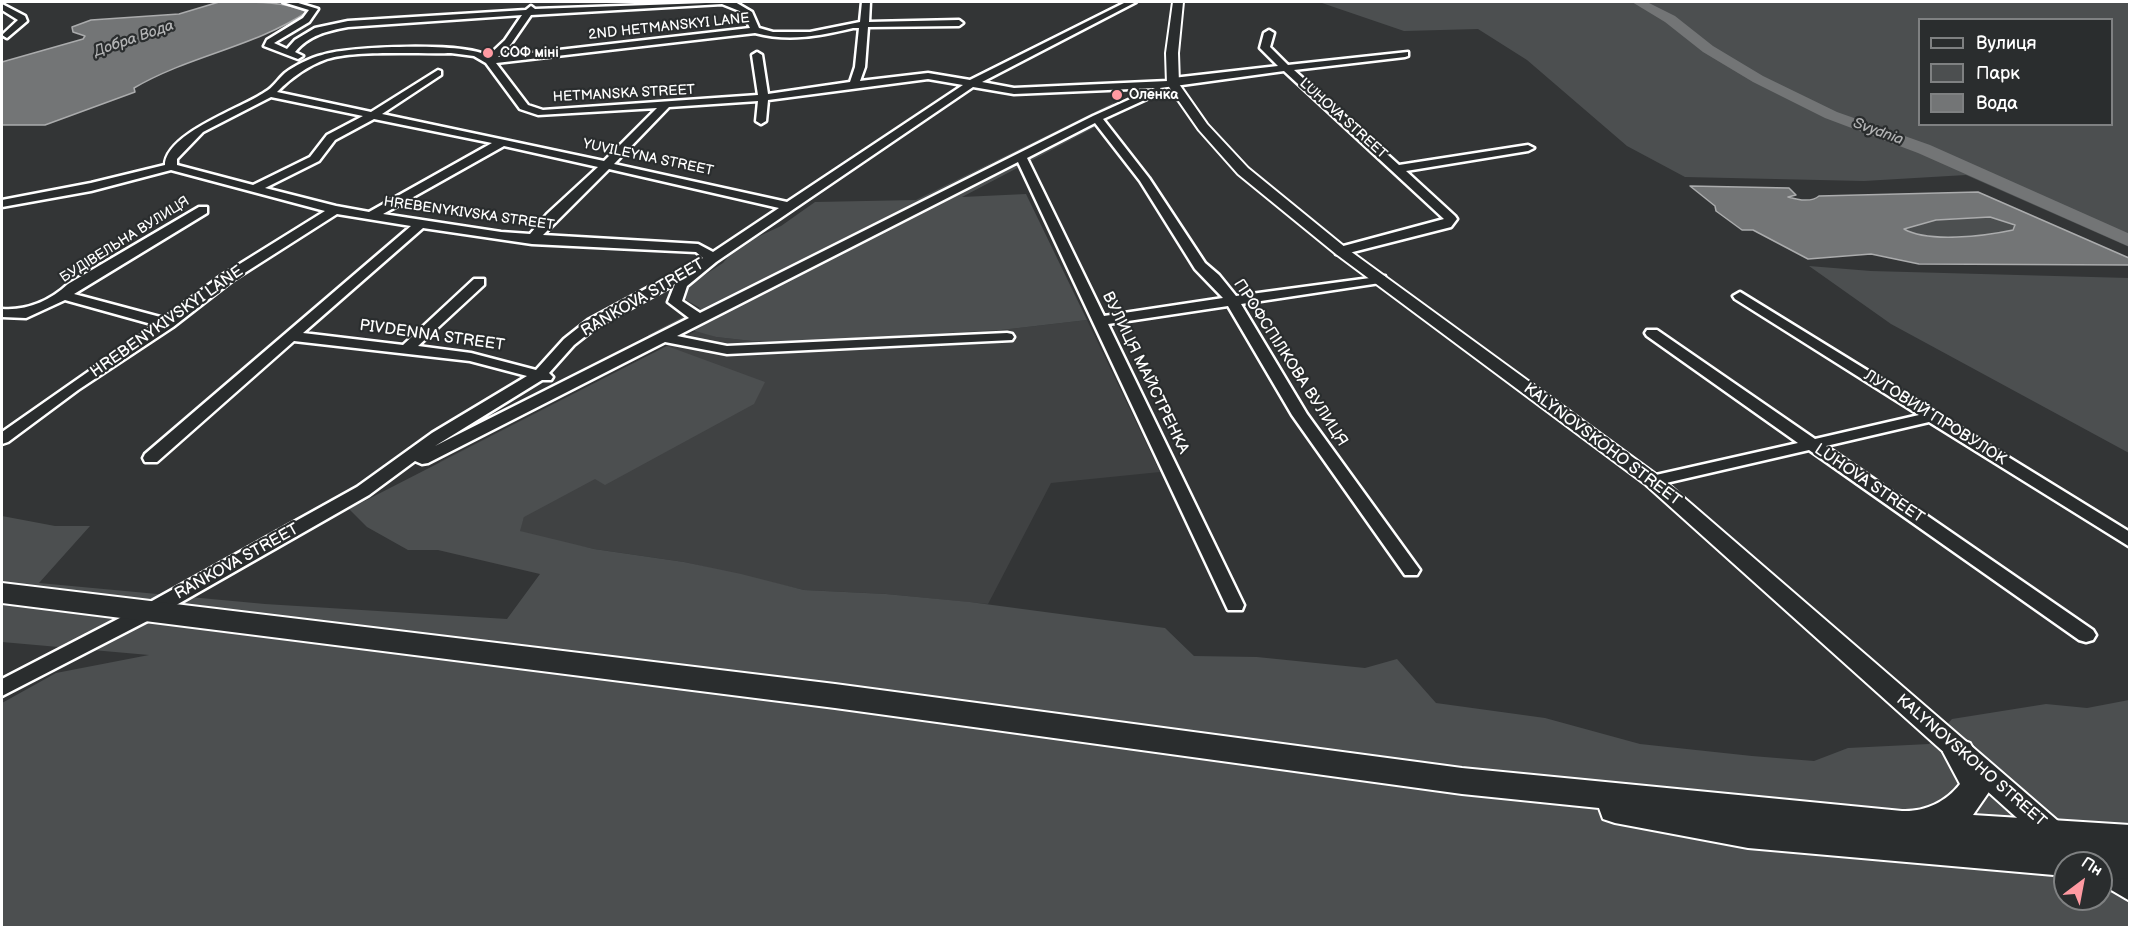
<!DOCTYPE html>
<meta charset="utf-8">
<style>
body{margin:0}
#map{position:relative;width:2131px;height:929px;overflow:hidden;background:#333536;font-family:"Balsamiq Sans",sans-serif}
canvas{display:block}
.frame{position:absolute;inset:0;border:3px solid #fff;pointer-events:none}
.legend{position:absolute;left:1918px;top:18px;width:195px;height:108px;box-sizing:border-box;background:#2a2d2e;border:2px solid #7f8182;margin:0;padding:8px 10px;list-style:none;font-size:18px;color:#fff}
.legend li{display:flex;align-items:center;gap:12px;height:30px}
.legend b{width:30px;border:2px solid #7f8182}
.north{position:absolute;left:2053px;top:851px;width:60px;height:60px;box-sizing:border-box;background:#2a2d2e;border:2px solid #7f8182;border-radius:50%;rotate:32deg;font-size:16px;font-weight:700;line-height:24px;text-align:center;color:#fff}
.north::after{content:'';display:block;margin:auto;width:21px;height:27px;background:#ff9aa2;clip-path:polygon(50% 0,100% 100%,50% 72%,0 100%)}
</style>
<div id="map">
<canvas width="2131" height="929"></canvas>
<div class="frame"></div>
<ul class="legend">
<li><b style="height:8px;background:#2a2d2e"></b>Вулиця</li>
<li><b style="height:16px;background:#4c4f50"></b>Парк</li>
<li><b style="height:16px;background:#737576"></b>Вода</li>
</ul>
<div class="north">Пн</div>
</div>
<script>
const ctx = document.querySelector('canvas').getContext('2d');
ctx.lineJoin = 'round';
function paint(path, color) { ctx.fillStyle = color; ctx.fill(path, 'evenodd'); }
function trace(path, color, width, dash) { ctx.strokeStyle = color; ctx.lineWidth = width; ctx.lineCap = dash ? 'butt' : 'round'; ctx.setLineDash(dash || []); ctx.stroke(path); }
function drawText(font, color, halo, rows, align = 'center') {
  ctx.font = font + ' "Balsamiq Sans",sans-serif'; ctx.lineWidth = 4.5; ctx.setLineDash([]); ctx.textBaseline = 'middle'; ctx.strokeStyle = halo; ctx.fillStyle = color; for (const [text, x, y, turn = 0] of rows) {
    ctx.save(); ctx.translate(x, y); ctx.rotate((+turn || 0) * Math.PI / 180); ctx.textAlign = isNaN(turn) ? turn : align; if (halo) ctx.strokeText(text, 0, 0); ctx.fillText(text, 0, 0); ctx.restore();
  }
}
const built = new Path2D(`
 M 1087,320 L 1160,472 L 1051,483 L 988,604 L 886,594 L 804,590 L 684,562 L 594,549 L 538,538 L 519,531 L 524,517 L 439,462 L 698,330 L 716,337 L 752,341 L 803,341 L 1001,330 Z`);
const green = new Path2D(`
 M 1325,2 L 2129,2 L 2129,247 L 1966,175 L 1864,181 L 1685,177 L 1627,146 L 1527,60 L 1478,29 L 1404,31 L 1322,3 ZM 1920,20 L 2112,20 L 2112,124 L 1920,124 Z
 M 1113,103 L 1120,114 L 962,197 L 1026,194 L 1087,320 L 1001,330 L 803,341 L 752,341 L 716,337 L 685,328 L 650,339 L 648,335 L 700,308 L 686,300 L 683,289 L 723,263 L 736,247 L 781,226 L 815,202 L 916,200 Z
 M 1990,217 L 2015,225 L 2013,230 C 1982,236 1931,243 1903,229 L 1936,220 Z
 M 1809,266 L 1871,271 L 2129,278 L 2129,453 L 1891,324 Z
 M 667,346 L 765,382 L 754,404 L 605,485 L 595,479 L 524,517 L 520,531 L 594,549 L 684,562 L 741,574 L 804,590 L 886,594 L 970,602 L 1165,628 L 1194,656 L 1257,657 L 1365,668 L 1397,659 L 1436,703 L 1545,718 L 1640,744 L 1752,756 L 1814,761 L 1848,748 L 1929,744 L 1952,719 L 2046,704 L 2087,708 L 2129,700 L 2129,927 L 2,927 L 2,703 L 56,673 L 149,655 L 2,642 L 2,516 L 55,526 L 90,526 L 39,583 L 265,604 L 507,619 L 540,574 L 438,550 L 408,550 L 367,527 L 349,509 ZM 2065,863 L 2101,863 L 2101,899 L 2065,899 Z`);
const water = new Path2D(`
 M 219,2 C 246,2 283,0 307,12 C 254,47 188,56 134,88 L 135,92 L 45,125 L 2,125 L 2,62 L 83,39 L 85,36 L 73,32 L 72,27 L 91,20 L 179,14 Z
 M 1690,186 L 1789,188 L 1796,195 L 1788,197 C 1798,200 1811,203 1819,196 L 1978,192 L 2129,258 L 2129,265 L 1919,264 L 1871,254 L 1808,259 L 1753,230 L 1742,230 L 1716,211 L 1715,206 ZM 1990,217 L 2015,225 L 2013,230 C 1985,236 1928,243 1904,229 L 1936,220 Z`);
const river = new Path2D(`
 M 1632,2 L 1647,2 L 1675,16 L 1713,46 L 1763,76 L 1837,112 L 1930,145 L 2130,234 L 2130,247 L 1918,153 L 1825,118 L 1753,82 L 1703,52 L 1665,22 Z`);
const minor = new Path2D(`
 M 283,2 L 295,2 L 318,9 L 309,22 L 274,43 L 287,49 L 295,40 L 315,28 L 348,21 L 526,10 L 531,6 L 535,9 L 735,2 L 752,12 L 759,28 L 773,32 L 810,32 L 860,22 L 862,2 L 870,2 L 869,22 L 959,20 L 963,23 L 959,26 L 868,27 L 865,67 L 860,81 L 928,73 L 970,80 L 1126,2 L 1136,2 L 982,82 L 1014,88 L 1168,81 L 1173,78 L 1278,66 L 1260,48 L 1264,33 L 1269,30 L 1274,33 L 1270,47 L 1288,65 L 1408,52 L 1408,56 L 1405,57 L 1294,70 L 1399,165 L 1528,145 L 1534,148 L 1528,151 L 1406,171 L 1455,216 L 1457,219 L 1451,227 L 1341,255 L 1336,254 L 1336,248 L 1444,219 L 1284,71 L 1160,88 L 1162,92 L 1103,119 L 1149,178 L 1205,263 L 1219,275 L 1236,296 L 1385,276 L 1385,282 L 1380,283 L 1241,304 L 1307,414 L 1420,570 L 1417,575 L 1405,575 L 1292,415 L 1228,306 L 1108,324 L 1244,605 L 1242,610 L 1228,610 L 1018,162 L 677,336 L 727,346 L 1007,333 L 1012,334 L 1014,337 L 1012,340 L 727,354 L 665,342 L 428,463 L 422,464 L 415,461 L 369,495 L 157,616 L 2,696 L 2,679 L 143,606 L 357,487 L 432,433 L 527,376 L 470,361 L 294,341 L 157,462 L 145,462 L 143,458 L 145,454 L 411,226 L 337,214 L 232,281 L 173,327 L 78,390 L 8,442 L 2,444 L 2,432 L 155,325 L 65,300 L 26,318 L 2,317 L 2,309 C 26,311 50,301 68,284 L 199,207 L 207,207 L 207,213 L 74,294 L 164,318 L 222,275 L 325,211 L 171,170 L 91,191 L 2,207 L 2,200 L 91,183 L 165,165 C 166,133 242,108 265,92 C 273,88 278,79 285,73 C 294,66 310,58 322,55 C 348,46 467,42 488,56 L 505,40 L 522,15 L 348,27 C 327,31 309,35 295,52 L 303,56 L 298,59 L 264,46 L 267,40 L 303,18 L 309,10 ZM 722,4 L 742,12 L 750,28 L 498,57 L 511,44 L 531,15 ZM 853,28 L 859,28 L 855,67 L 850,82 L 768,94 L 762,55 L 757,52 L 752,55 L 758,95 L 543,110 L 528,105 L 496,63 L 755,33 C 789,42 819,36 853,28 ZM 451,53 L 474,56 L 486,63 L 520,109 L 538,115 L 657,108 L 604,161 L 382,114 L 441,75 L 441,71 L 438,70 L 371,112 L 277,92 C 291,78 307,66 327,59 C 354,50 419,54 451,53 ZM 928,79 L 963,85 L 787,202 L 614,164 L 669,107 L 758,101 L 756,121 L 761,124 L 766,121 L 768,100 ZM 973,87 L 1014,94 L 1155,88 L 1093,116 L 700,313 L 682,301 L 687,286 L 716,262 ZM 271,97 L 363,116 L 327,135 L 310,157 L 253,185 L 177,165 L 177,159 L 203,132 ZM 374,119 L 492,143 L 369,212 L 336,206 L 265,188 L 319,161 L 335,140 ZM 1095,123 L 1140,181 L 1195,269 L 1223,298 L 1104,316 L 1027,158 ZM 504,146 L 598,167 L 547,214 L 530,234 L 501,232 L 383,214 ZM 609,169 L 779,208 L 713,252 L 698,244 L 543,235 ZM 423,228 L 532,244 L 696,252 L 703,258 L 588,320 L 564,339 L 536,370 L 471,353 L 418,346 L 484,285 L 484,279 L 474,279 L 403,345 L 303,333 ZM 675,284 L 668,302 L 689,318 L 435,446 L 542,380 L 551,380 L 553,377 L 549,373 L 574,345 L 598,326 Z
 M 2,4 L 25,16 L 27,21 L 7,38 L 2,35 L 18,20 L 2,10 Z
 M 1740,292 L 2130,532 L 2130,547 L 1929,422 L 1826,446 L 2093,630 L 2096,635 L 2093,640 L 2086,642 L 2079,640 L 1809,450 L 1653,486 L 1647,485 L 1645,481 L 1647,477 L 1798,443 L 1647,336 L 1645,333 L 1647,330 L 1657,330 L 1815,439 L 1919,415 L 1735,299 L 1733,296 Z`);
const major = new Path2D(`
 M 1173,2 L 1183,2 L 1178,53 L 1179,84 L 1207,124 L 1248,168 L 1346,248 L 1660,477 L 2065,827 L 2130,872 L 2130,901 L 2101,884 L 2101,863 L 2073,863 L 2045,843 L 1646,485 L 1336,254 L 1238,174 L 1199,130 L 1167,84 L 1166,53 Z`);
const highway = new Path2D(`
 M 2,583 L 835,684 L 1462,768 L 1902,811 C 1925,812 1946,802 1960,784 L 1943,752 L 1948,743 L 1959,739 L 1970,743 L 1993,786 L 1973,815 L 2130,825 L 2130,879 L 2101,878 L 2101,863 L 2065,863 L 2065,876 L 1748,848 L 1615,823 L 1603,819 L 1599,808 L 1462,794 L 835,708 L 2,603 Z`);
const markers = [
 [488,53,6,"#ff9aa2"],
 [1117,95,6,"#ff9aa2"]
];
const farStreetnames = [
 ["2ND HETMANSKYI LANE",669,27,-6],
 ["HETMANSKA STREET",624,94,-3],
 ["LUHOVA STREET",1343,119,42],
 ["YUVILEYNA STREET",648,158,12],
 ["HREBENYKIVSKA STREET",469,214,8],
 ["БУДІВЕЛЬНА ВУЛИЦЯ",125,240,-32]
];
const farPoinames = [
 ["СОФ міні",500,53],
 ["Оленка",1129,95]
];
const farWaternames = [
 ["Добра Вода",134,39,-19],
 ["Svydnia",1878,132,20]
];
const streetNames = [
 ["RANKOVA STREET",643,298,-30],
 ["HREBENYKIVSKYI LANE",167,322,-35],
 ["PIVDENNA STREET",432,336,8],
 ["ПРОФСПІЛКОВА ВУЛИЦЯ",1290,363,57],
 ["ВУЛИЦЯ МАЙСТРЕНКА",1145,373,64],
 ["ЛУГОВИЙ ПРОВУЛОК",1935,418,32],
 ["KALYNOVSKOHO STREET",1602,445,37],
 ["LUHOVA STREET",1869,484,34],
 ["RANKOVA STREET",237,562,-29],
 ["KALYNOVSKOHO STREET",1971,761,41]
];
paint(built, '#404243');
paint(green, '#4c4f50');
paint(water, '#737576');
trace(water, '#abacad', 1.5);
paint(river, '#737576');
trace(minor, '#fff', 5);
trace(major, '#fff', 4);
trace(highway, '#fff', 4);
paint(minor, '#2a2d2e');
paint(major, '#2a2d2e');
paint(highway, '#2a2d2e');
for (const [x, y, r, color] of markers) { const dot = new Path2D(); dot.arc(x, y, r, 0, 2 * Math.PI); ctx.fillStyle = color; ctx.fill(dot); trace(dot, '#2a2d2e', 2); }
drawText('14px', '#fff', '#2a2d2e', farStreetnames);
drawText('bold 14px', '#fff', '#2a2d2e', farPoinames, 'left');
drawText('italic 15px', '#b2b3b4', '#2a2d2e', farWaternames);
drawText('16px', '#fff', '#2a2d2e', streetNames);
</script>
